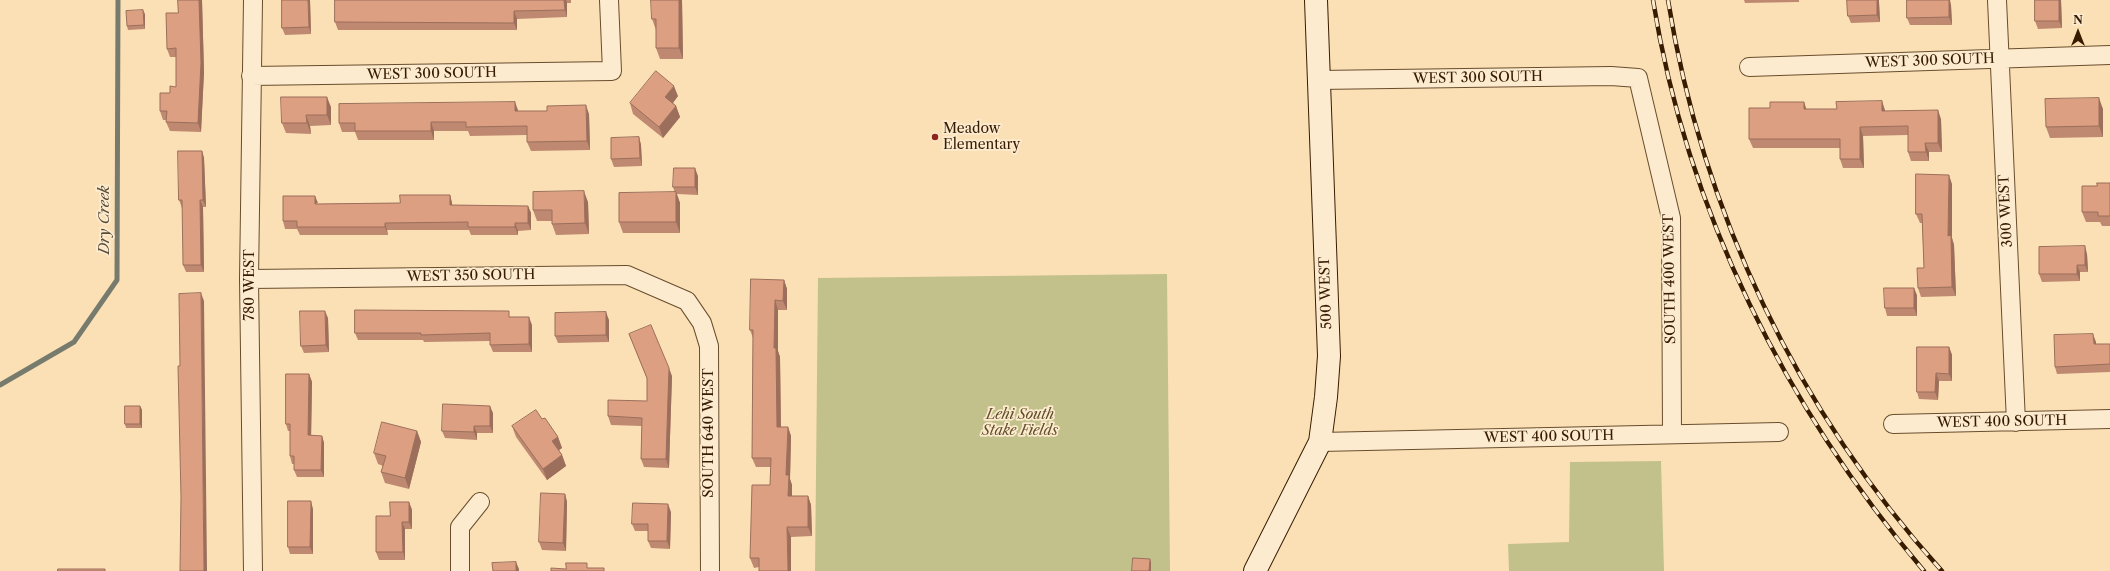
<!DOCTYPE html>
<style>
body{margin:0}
#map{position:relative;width:2110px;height:571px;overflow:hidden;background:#fce0b5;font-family:"Libre Caslon Text",serif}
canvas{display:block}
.north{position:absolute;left:2058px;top:12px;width:40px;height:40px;-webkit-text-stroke:3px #fdebcf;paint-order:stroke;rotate:0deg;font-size:11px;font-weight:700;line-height:16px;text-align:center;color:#371c00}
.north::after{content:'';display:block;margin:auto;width:14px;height:18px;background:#371c00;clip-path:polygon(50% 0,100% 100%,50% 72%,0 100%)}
</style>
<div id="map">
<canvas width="2110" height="571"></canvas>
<div class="north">N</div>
</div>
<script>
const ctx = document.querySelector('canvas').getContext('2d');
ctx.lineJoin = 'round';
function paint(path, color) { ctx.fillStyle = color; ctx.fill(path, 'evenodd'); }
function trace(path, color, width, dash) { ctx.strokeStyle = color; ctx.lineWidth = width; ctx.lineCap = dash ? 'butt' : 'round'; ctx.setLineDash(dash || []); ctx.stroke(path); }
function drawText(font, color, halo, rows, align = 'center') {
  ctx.font = font + ' "Libre Caslon Text",serif'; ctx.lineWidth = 3.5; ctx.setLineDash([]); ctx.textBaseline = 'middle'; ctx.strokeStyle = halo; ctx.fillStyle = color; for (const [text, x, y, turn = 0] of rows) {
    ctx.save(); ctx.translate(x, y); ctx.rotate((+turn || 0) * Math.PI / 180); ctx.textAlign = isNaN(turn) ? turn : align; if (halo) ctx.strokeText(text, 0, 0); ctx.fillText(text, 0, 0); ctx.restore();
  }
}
const green = new Path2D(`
 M 1167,274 L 1170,571 L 815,571 L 818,278 Z
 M 1661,461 L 1664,571 L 1509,571 L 1508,544 L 1569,542 L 1570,462 Z`);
const stream = new Path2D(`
 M 0,385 L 74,342 L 117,280 L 118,0`);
const street = new Path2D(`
 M 253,0 L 249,279 L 253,571
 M 1997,0 L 2016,422
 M 1749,67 L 2110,55
 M 251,76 L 612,71 L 609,0
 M 1318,80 L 1611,76 L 1638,78 L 1671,218 L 1672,434
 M 249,279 L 627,275 L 687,301 L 702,323 L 709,346 L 710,571
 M 1893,424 L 2110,419
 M 1320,442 L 1779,432
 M 460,571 L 460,527 L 480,502`);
const secondary = new Path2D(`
 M 1255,571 L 1320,442 L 1326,397 L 1329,356 L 1316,0`);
const rail = new Path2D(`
 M 1653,0 C 1687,212 1786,408 1924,571
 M 1668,0 C 1702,212 1798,412 1942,571`);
const wall = new Path2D(`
 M 178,0 L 202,0 L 204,72 L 201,132 L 170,131 L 166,122 L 167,120 L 163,120 L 160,111 L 170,93 L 176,87 L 176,57 L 170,57 L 167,49 L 178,13 Z
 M 282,0 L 310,0 L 311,34 L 285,35 L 282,28 Z
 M 335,0 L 571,0 L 571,3 L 567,3 L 567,17 L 517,19 L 517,30 L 338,30 L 335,22 Z
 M 682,0 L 683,59 L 660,59 L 656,48 L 656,30 L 652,19 Z
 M 1744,0 L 1799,0 L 1799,2 L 1745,3 Z
 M 1847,0 L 1879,0 L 1879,2 L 1880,22 L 1851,23 L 1848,16 Z
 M 2035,0 L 2061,0 L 2062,28 L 2038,29 L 2035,21 Z
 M 1951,5 L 1952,25 L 1910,25 L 1907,18 Z
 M 145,14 L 145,29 L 128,30 L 127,26 Z
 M 678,96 L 673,103 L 676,106 L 680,117 L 663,138 L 633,114 L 630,103 Z
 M 1804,102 L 1806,109 L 1885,111 L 1941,119 L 1942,152 L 1929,152 L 1929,161 L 1911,161 L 1908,152 L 1908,135 L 1863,136 L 1864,168 L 1843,168 L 1840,159 L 1840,148 L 1753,148 L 1749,139 L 1770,108 Z
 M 331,107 L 331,125 L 310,126 L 311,134 L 286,133 L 282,123 Z
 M 2103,109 L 2103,137 L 2050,138 L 2046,127 Z
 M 518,111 L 589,114 L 590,150 L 531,151 L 527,142 L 527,135 L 470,136 L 468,131 L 434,131 L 434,140 L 358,140 L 355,132 L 342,132 L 339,123 Z
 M 639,137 L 641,145 L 642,166 L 614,167 L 611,159 Z
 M 202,151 L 204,158 L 206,207 L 203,207 L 204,272 L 186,272 L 183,265 L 183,208 L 182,208 L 179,200 Z
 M 698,176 L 698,195 L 677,194 L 680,203 L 680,233 L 623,233 L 619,222 L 675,193 L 673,187 Z
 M 2110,183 L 2110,226 L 2102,226 L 2100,222 L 2086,222 L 2082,212 L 2097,186 Z
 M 1952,184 L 1952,238 L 1954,245 L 1956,296 L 1921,297 L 1918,288 L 1924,268 L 1922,223 L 1920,223 L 1916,214 Z
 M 450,195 L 452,203 L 452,205 L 528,206 L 531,213 L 531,230 L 518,231 L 518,235 L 471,235 L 469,230 L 387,230 L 388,235 L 300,235 L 297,229 L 285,229 L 283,221 L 318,204 L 400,203 Z
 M 588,202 L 589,234 L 556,235 L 552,224 L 552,221 L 537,221 L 533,210 Z
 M 2087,254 L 2088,272 L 2080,272 L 2080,281 L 2042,282 L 2039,274 Z
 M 784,280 L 787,289 L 787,310 L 778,310 L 778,351 L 780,357 L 781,427 L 788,427 L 791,436 L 790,479 L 792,485 L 792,496 L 808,496 L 811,505 L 812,536 L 791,537 L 759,567 L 754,568 L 750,558 L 770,485 L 771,467 L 756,467 L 752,458 L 753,338 L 750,330 Z
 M 1917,295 L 1917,316 L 1887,316 L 1885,308 Z
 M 512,317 L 532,325 L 532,352 L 493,352 L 490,345 L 490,341 L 424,342 L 423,340 L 358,340 L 355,333 Z
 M 328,318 L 329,352 L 304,353 L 301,346 Z
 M 609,320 L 609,342 L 558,343 L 555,336 Z
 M 629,334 L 672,376 L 669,468 L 644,467 L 641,459 L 642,426 L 611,425 L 608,416 L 647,401 L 647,379 Z
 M 2096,342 L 2096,344 L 2110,344 L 2110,372 L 2057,374 L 2055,367 Z
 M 1949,347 L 1952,355 L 1952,381 L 1939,381 L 1938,400 L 1919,399 L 1917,392 Z
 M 309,374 L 312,382 L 311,435 L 322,436 L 324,443 L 324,477 L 297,477 L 294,470 L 294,464 L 292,464 L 290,456 L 290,431 L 288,431 L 286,424 Z
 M 140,406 L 142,410 L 142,428 L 126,428 L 125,424 Z
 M 493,413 L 493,433 L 477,433 L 477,440 L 445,438 L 442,431 Z
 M 542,419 L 558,437 L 562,448 L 559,450 L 562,455 L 566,466 L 547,480 L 516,437 L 512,426 Z
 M 417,431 L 421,442 L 409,489 L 385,483 L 381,472 L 383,466 L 378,464 L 374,453 Z
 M 565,494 L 567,502 L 566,551 L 542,550 L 539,542 Z
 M 409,502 L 412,510 L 412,529 L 405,529 L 405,560 L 379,560 L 376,552 L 390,516 Z
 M 313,509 L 313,554 L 290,554 L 288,547 Z
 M 671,512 L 670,549 L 651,548 L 648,541 L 648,531 L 635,531 L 632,524 Z`);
const shadedWall = new Path2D(`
 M 199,0 L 202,0 L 204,72 L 201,132 L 198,123 Z
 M 308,0 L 310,0 L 311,34 L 309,27 Z
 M 564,0 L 566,0 L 567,3 L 567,17 L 565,10 Z
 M 679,0 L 682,0 L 683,59 L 679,48 Z
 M 1877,0 L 1879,0 L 1879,2 L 1880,22 L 1877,15 Z
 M 1949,0 L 1950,0 L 1951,5 L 1952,25 L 1949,17 Z
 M 2059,0 L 2061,0 L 2062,28 L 2059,21 Z
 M 143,10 L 145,14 L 145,29 L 144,25 Z
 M 514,11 L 517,19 L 517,30 L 514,23 Z
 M 674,86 L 678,96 L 669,108 L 665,97 Z
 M 327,97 L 331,107 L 331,125 L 327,115 Z
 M 2099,98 L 2103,109 L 2103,137 L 2099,126 Z
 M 1882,101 L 1885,110 L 1885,120 L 1882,111 Z
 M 515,102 L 518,110 L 519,120 L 515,111 Z
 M 1804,102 L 1807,111 L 1804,109 Z
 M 586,105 L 589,114 L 590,150 L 587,141 Z
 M 676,106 L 680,117 L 663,138 L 659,127 Z
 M 1938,110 L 1941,119 L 1942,152 L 1938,143 Z
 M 306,115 L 310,126 L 311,134 L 307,123 Z
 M 431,122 L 434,131 L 434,140 L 431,131 Z
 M 1860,127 L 1863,136 L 1864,168 L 1860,159 Z
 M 639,137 L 641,145 L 642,166 L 640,158 Z
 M 1925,143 L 1929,152 L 1929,161 L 1926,152 Z
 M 202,151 L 204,158 L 206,207 L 203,200 Z
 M 695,168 L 698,176 L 698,195 L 695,187 Z
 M 1949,175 L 1952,184 L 1952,238 L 1954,245 L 1956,296 L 1952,287 L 1948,236 Z
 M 584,191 L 588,202 L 589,234 L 585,223 Z
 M 676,192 L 680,203 L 680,233 L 676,222 Z
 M 450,195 L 452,203 L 453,213 L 450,205 Z
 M 315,196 L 318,203 L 315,204 Z
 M 200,200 L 203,207 L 204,272 L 201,265 Z
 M 528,206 L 531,213 L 531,230 L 528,223 Z
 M 385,223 L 387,230 L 388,235 L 385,227 Z
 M 515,223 L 518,231 L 518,235 L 515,227 Z
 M 2085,246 L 2087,254 L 2088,272 L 2085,265 Z
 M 2077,265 L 2080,272 L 2080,281 L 2077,274 Z
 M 784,280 L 787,289 L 787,310 L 783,301 Z
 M 1914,288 L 1917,295 L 1917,316 L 1914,308 Z
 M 201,293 L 204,301 L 207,571 L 204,571 Z
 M 775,300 L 778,310 L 778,351 L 780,357 L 781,436 L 777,427 L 774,348 Z
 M 325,311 L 328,318 L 329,352 L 326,345 Z
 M 606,312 L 609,320 L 609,342 L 606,335 Z
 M 529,317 L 532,325 L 532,352 L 529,344 Z
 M 2093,334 L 2096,342 L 2096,352 L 2094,344 Z
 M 1949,347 L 1952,355 L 1952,381 L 1949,374 Z
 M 669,368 L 672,376 L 669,468 L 666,459 Z
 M 1936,373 L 1939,381 L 1938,400 L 1935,392 Z
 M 309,374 L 312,382 L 311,443 L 308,435 Z
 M 140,406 L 142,410 L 142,428 L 140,424 Z
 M 490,406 L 493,413 L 493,433 L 490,426 Z
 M 474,426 L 477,433 L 477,440 L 474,432 Z
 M 788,427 L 791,436 L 790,479 L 792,485 L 792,506 L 788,496 L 786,475 Z
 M 417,431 L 421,442 L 409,489 L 405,478 Z
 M 322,436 L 324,443 L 324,477 L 321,470 Z
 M 558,437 L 562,448 L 556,452 L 552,441 Z
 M 562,455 L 566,466 L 547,480 L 543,469 Z
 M 565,494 L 567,502 L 566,551 L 563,543 Z
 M 808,496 L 811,505 L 812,536 L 808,527 Z
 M 311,501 L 313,509 L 313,554 L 310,547 Z
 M 409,502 L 412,510 L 412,529 L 409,522 Z
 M 668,504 L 671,512 L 670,549 L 667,541 Z
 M 402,522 L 405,529 L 405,560 L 403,552 Z
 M 787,527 L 791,537 L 791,571 L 788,571 Z
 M 1150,559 L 1151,562 L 1151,571 L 1149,571 Z
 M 516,562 L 519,569 L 519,571 L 516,571 Z`);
const building = new Path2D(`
 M 178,0 L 199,0 L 201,63 L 198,123 L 166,122 L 167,111 L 160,111 L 160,93 L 170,93 L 170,86 L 176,87 L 176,48 L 167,49 L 166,13 L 178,13 Z
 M 282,0 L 308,0 L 309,27 L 282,28 Z
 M 335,0 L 564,0 L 565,10 L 514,11 L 514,23 L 335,22 Z
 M 651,0 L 679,0 L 679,48 L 656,48 L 656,19 L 652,19 Z
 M 1847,0 L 1877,0 L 1877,15 L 1848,16 Z
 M 1907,0 L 1949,0 L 1949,17 L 1907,18 Z
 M 2035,0 L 2059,0 L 2059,21 L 2035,21 Z
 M 143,10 L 144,25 L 127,26 L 126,11 Z
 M 656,71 L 674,86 L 665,97 L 676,106 L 659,127 L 630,103 Z
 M 281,97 L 327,97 L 327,115 L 306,115 L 307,123 L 282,123 Z
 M 2099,98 L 2099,126 L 2046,127 L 2045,99 Z
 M 1882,101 L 1882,111 L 1938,110 L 1938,143 L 1925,143 L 1926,152 L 1908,152 L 1908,126 L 1860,127 L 1860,159 L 1840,159 L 1840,139 L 1749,139 L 1749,108 L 1770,108 L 1770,102 L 1804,102 L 1804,109 L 1837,109 L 1836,102 Z
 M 515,102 L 515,111 L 547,111 L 547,106 L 586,105 L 587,141 L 527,142 L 527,126 L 466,127 L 466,122 L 431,122 L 431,131 L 355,131 L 355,123 L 339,123 L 339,104 Z
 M 639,137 L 640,158 L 611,159 L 611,138 Z
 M 178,151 L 202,151 L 203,200 L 200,200 L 201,265 L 183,265 L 182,200 L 179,200 Z
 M 674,168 L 695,168 L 695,187 L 673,187 Z
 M 1916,174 L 1949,175 L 1948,236 L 1951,235 L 1952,287 L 1918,288 L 1917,268 L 1924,268 L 1922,214 L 1916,214 Z
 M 2097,183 L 2110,183 L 2110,216 L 2098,216 L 2098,212 L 2082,212 L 2082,186 L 2097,186 Z
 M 584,191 L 585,223 L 552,224 L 552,210 L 533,210 L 533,192 Z
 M 676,192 L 676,222 L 619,222 L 619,193 Z
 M 400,195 L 450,195 L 450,205 L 528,206 L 528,223 L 515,223 L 515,227 L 468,227 L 468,222 L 385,223 L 385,227 L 297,227 L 297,221 L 283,221 L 283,196 L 315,196 L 315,204 L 400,203 Z
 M 2085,246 L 2085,265 L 2077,265 L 2077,274 L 2039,274 L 2039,247 Z
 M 751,279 L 784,280 L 783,301 L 775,300 L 774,348 L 776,348 L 777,427 L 788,427 L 786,475 L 789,475 L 788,496 L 808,496 L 808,527 L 787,527 L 788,571 L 759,571 L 759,558 L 750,558 L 752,485 L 770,485 L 771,458 L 752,458 L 753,330 L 750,330 Z
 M 1884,288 L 1914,288 L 1914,308 L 1885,308 Z
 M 201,293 L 204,571 L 180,571 L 181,497 L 178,366 L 180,366 L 179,294 Z
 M 355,310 L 509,311 L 509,317 L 529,317 L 529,344 L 490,345 L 490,333 L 421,335 L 421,333 L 355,333 Z
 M 300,311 L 325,311 L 326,345 L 301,346 Z
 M 606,312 L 606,335 L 555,336 L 555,313 Z
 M 651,325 L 669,368 L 666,459 L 641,459 L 642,418 L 608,416 L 608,400 L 647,401 L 647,378 L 629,334 Z
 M 2093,334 L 2094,344 L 2110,344 L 2110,364 L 2055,367 L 2054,335 Z
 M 1917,347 L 1949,347 L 1949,374 L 1936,373 L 1935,392 L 1917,392 Z
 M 286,374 L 309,374 L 308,435 L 322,436 L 321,470 L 294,470 L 294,456 L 290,456 L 290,424 L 286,424 Z
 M 443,404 L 490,406 L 490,426 L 474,426 L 474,432 L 442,431 Z
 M 125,406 L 140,406 L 140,424 L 125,424 Z
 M 536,410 L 542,419 L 545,418 L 558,437 L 552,441 L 562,455 L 543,469 L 512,426 Z
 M 382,422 L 417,431 L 405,478 L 381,472 L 386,456 L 374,453 Z
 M 541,493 L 565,494 L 563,543 L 539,542 Z
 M 288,501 L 311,501 L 310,547 L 288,547 Z
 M 390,502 L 409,502 L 409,522 L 402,522 L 403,552 L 376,552 L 376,516 L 390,516 Z
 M 633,503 L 668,504 L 667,541 L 648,541 L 648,524 L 632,524 Z
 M 1133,558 L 1150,559 L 1149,571 L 1132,571 Z
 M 516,562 L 516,571 L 493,571 L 492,563 Z
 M 566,563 L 587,563 L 587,568 L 604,568 L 604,571 L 551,571 L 551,568 L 566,569 Z
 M 58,569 L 105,569 L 105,571 L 58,571 Z`);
const markers = [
 [935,137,4,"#8f2418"]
];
const streetNames = [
 ["WEST 300 SOUTH",1930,61,-2],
 ["WEST 300 SOUTH",432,74,-1],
 ["WEST 300 SOUTH",1478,78,-1],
 ["300 WEST",2006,211,-93],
 ["WEST 350 SOUTH",471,276,-1],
 ["SOUTH 400 WEST",1670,279,-91],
 ["780 WEST",250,285,-90],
 ["500 WEST",1326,293,-92],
 ["WEST 400 SOUTH",2002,422,-1],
 ["SOUTH 640 WEST",709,433,-90],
 ["WEST 400 SOUTH",1549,437,-1]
];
const poiNames = [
 ["Meadow",943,129],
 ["Elementary",943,145]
];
const parkNames = [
 ["Lehi South",1020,415],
 ["Stake Fields",1020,431]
];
const waterNames = [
 ["Dry Creek",105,220,-90]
];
paint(green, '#c2c18b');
trace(stream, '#777b6d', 5);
trace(street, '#684d2d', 20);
trace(secondary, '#371c00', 24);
trace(street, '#fdebcf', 18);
trace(secondary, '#fdebcf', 22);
trace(rail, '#371c00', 4.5);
trace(rail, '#fdebcf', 3, [9]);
paint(wall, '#be8970');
paint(shadedWall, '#9b6f5b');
paint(building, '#dd9f82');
trace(building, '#9b6f5b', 1);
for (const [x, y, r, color] of markers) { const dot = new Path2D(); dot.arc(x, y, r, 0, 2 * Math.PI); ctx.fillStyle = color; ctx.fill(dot); trace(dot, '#fdebcf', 1.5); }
drawText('14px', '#371c00', '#fdebcf', streetNames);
drawText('14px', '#371c00', '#fdebcf', poiNames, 'left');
drawText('italic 14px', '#614e2a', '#fdebcf', parkNames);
drawText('italic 15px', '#574c36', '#fdebcf', waterNames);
</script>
